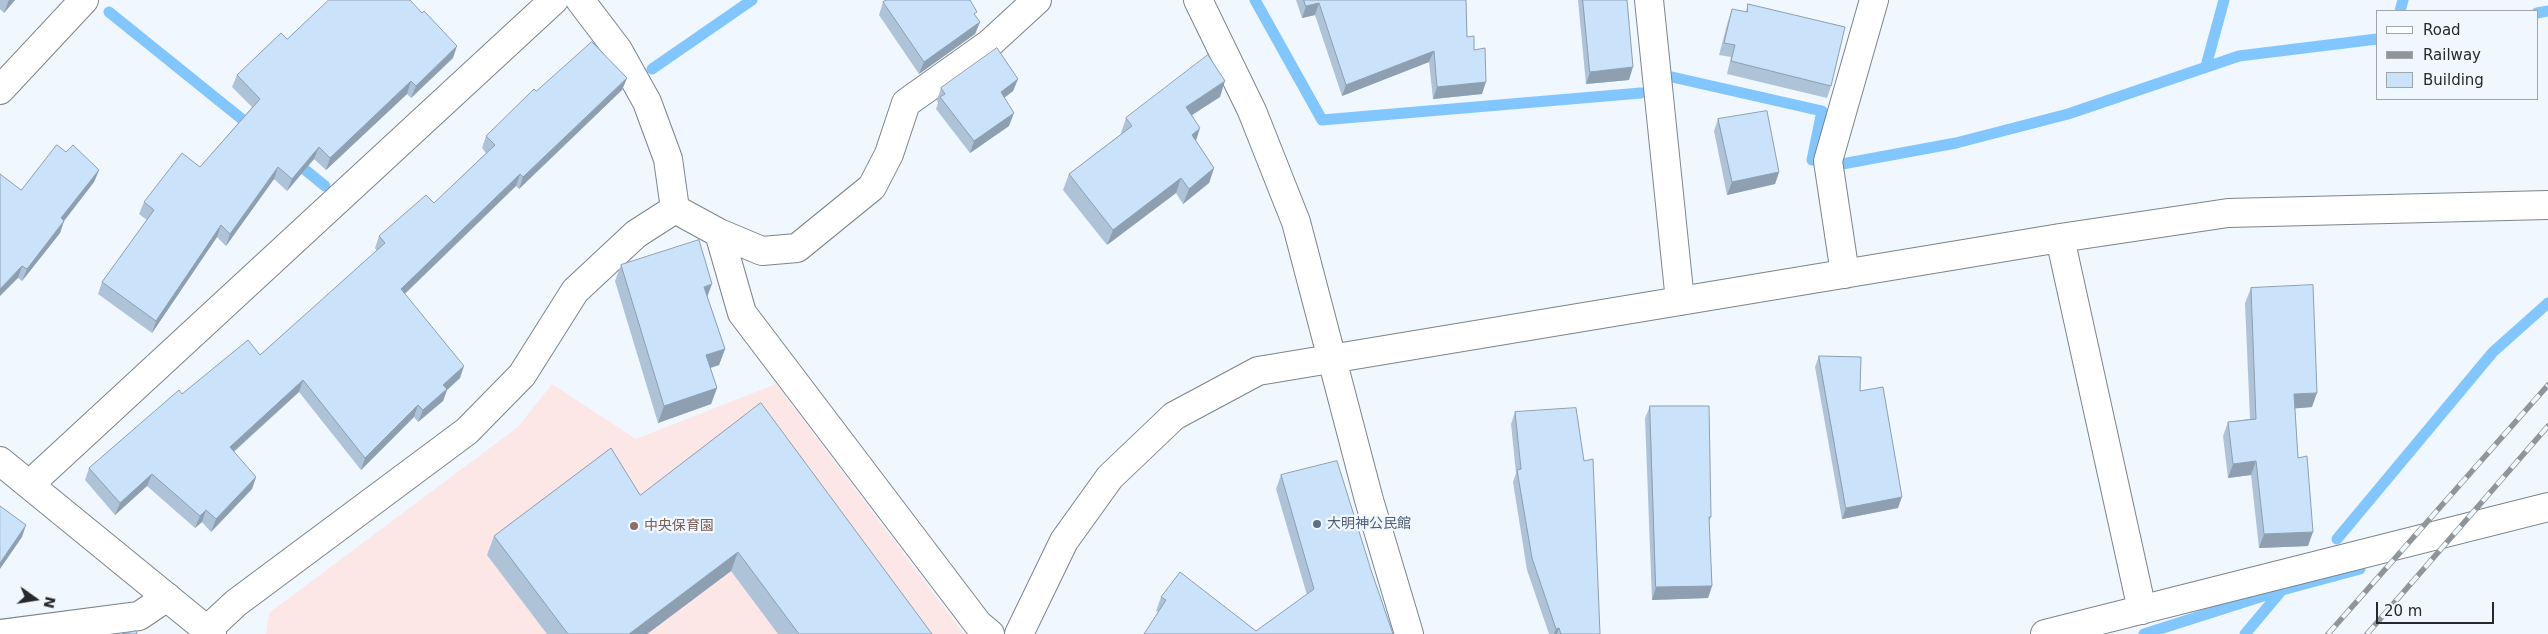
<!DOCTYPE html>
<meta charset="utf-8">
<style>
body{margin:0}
#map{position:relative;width:2548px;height:634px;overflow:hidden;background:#f0f7fe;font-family:"DejaVu Sans",sans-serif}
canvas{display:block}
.legend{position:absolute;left:2376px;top:10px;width:162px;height:90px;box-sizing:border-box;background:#f0f7fe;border:1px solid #a0a5aa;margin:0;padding:6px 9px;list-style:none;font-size:15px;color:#27292c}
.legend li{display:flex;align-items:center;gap:10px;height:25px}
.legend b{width:25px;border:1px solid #a0a5aa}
.north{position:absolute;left:10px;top:574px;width:50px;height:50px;-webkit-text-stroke:4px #f0f7fe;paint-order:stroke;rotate:103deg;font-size:14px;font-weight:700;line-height:20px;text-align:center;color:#27292c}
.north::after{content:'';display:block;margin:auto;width:18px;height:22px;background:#27292c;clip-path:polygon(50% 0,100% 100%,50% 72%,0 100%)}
.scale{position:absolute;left:2376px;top:602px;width:118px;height:22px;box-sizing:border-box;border:2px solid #27292c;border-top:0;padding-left:6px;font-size:15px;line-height:18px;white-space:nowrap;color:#27292c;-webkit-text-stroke:4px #f0f7fe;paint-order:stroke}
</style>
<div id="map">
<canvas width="2548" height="634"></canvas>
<ul class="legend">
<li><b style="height:6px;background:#fff"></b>Road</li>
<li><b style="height:6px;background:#90959a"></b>Railway</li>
<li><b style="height:14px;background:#cae3fb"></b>Building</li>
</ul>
<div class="north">N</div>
<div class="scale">20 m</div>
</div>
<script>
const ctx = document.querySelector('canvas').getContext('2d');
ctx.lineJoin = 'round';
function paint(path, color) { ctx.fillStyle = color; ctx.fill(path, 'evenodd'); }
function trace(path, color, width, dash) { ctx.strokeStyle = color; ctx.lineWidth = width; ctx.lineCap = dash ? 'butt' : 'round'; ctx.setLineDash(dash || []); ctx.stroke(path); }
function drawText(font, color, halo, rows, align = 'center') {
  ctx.font = font + ' "DejaVu Sans","Noto Sans JP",sans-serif'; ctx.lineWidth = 4.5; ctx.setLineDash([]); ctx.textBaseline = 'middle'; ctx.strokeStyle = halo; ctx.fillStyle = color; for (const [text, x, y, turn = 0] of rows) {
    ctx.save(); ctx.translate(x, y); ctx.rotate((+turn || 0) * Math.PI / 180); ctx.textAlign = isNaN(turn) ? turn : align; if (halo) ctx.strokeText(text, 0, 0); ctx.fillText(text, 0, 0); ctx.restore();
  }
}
const education = new Path2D(`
 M 552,384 L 636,439 L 776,384 L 964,634 L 266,634 L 269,613 L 518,427 Z`);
const stream = new Path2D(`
 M 1255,0 L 1322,120 L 1641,93
 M 2400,11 L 2403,0
 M 109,12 L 253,128
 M 2537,13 L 2548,11
 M 2206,66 L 2224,0
 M 652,69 L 752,0
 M 1672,77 L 1822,111 L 1812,160
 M 293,160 L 325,186
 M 1842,164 L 1956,143 L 2068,114 L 2239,56 L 2377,39
 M 2337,539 L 2493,352 L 2548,303
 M 2144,634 L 2282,590 L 2360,569
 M 2245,634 L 2282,590`);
const street = new Path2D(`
 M 580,0 L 618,50 L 647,102 L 668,159 L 675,209
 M 1198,0 L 1252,111 L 1296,222 L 1369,500 L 1409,634
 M 1649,0 L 1680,301
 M 719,233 L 742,313 L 978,624 L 990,634
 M 2060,238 L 2142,610
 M 1845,274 L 1828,161 L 1874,0
 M 30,484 L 554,0
 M 207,630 L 236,603 L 467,431 L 522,375 L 575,291 L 636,234 L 675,209 L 719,233 L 762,251 L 797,248 L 872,187 L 889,154 L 906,103 L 989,44 L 1037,0
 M 0,634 L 139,616 L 167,597
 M 1019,634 L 1064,541 L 1110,477 L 1174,416 L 1258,371 L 2060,238 L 2228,213 L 2548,205
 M 2045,634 L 2548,507`);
const secondary = new Path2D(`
 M 0,90 L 84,0
 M 0,461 L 212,634`);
const rail = new Path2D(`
 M 2328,634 L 2548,385
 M 2367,634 L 2548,426`);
const wall = new Path2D(`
 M 0,0 L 15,0 L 4,13 L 0,9 Z
 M 1296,0 L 1466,0 L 1467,37 L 1474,50 L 1482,94 L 1433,99 L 1429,62 L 1342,96 L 1315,15 L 1302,18 Z
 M 1578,0 L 1627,0 L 1629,80 L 1586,84 Z
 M 883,2 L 980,22 L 975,34 L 919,74 L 879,15 Z
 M 1748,4 L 1831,86 L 1827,98 L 1727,74 L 1731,57 L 1719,55 L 1728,21 L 1732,9 L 1746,12 Z
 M 287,39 L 453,58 L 411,98 L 407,94 L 326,170 L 314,159 L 287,191 L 274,179 L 226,246 L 217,237 L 152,333 L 98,294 L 102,282 L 147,220 L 139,214 L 144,202 L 200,167 L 252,107 L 232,87 L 237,75 Z
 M 627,78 L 622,90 L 519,189 L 516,186 L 405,294 L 460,378 L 447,390 L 443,401 L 418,422 L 414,417 L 361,470 L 299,392 L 234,452 L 256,477 L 252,489 L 211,532 L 202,522 L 195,528 L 147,486 L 115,515 L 85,480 L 89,468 L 182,394 L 260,355 L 377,251 L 375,248 L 379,236 L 434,203 L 486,153 L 482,148 L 486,136 L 536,91 Z
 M 1018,79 L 1013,91 L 1004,98 L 1009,126 L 970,153 L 936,109 L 938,103 L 937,100 L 941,88 Z
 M 1220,97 L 1192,115 L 1196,141 L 1214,168 L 1209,183 L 1183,204 L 1176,193 L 1107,245 L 1063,190 L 1069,174 L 1121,134 L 1121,133 L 1126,118 Z
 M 1718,119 L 1779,172 L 1775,184 L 1727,195 L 1714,131 Z
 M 66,152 L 99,170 L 94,182 L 64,221 L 60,233 L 22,281 L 18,278 L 21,190 Z
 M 621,265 L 707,296 L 725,349 L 719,365 L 710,368 L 717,388 L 711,404 L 658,423 L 615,281 Z
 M 2251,288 L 2312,407 L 2295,408 L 2298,458 L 2308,546 L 2259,548 L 2251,475 L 2228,478 L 2223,436 L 2228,422 L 2250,419 L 2245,303 Z
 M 1819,356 L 1898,508 L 1842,519 L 1815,367 Z
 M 1650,406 L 1711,517 L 1709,522 L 1712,586 L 1708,598 L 1652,600 L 1645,418 Z
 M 1515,412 L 1600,634 L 1549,634 L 1527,570 L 1513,482 L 1516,473 L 1511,424 Z
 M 1281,475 L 1372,573 L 1393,634 L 1144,634 L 1159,612 L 1156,611 L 1161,597 L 1256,631 L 1307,595 L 1276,489 Z
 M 640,495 L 932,634 L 778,634 L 731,571 L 647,634 L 547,634 L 487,555 L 494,536 Z`);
const shadedWall = new Path2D(`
 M 9,0 L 15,0 L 4,13 Z
 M 1319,3 L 1315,15 L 1302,18 L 1306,6 Z
 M 980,22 L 975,34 L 919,74 L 924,62 Z
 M 457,46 L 453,58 L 411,98 L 416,86 Z
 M 1434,51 L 1429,62 L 1342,96 L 1346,85 Z
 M 1633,67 L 1629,80 L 1586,84 L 1590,72 Z
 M 627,78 L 622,90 L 519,189 L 523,177 Z
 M 1018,79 L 1013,91 L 996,104 L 1001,92 Z
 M 411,81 L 407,94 L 326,170 L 330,158 Z
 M 1225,81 L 1220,97 L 1181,122 L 1186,107 Z
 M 1486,82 L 1482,94 L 1433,99 L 1437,87 Z
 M 1014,113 L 1009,126 L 970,153 L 974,141 Z
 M 1200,128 L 1195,144 L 1192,135 Z
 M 319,147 L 314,159 L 287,191 L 292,179 Z
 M 278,167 L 274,179 L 226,246 L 230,234 Z
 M 1214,168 L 1209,183 L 1183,204 L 1189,189 Z
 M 99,170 L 94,182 L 64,221 L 60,233 L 22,281 L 27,269 L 61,218 Z
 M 1779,172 L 1775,184 L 1727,195 L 1732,182 Z
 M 520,174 L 516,186 L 397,301 L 401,289 Z
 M 1181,178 L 1176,193 L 1107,245 L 1113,230 Z
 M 221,225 L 217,237 L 152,333 L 156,321 Z
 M 22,266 L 18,278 L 0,296 L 0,289 Z
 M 712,284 L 706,300 L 704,287 Z
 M 725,349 L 719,365 L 701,371 L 706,355 Z
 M 464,366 L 460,378 L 447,390 L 443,401 L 418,422 L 423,410 L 443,385 Z
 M 303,380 L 299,392 L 225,459 L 230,447 Z
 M 717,388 L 711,404 L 658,423 L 664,406 Z
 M 2317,393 L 2312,407 L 2289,409 L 2294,394 Z
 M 418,405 L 414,417 L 361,470 L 365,458 Z
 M 2256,461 L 2251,475 L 2228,478 L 2233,464 Z
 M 152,474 L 147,486 L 115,515 L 120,503 Z
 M 256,477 L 252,489 L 211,532 L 216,519 Z
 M 1902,497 L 1898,508 L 1842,519 L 1846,508 Z
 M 206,510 L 202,522 L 195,528 L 200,516 Z
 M 26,525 L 22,537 L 0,569 L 0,563 Z
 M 2313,532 L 2308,546 L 2259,548 L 2264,534 Z
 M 738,552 L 731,571 L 647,634 L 629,634 Z
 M 1712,586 L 1708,598 L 1652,600 L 1656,587 Z
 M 1559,628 L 1557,634 L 1554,634 L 1556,629 Z`);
const building = new Path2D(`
 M 329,0 L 410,0 L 422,13 L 424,11 L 457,46 L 416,86 L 411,81 L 330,158 L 319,147 L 292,179 L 278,167 L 230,234 L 221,225 L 156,321 L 102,282 L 154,210 L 144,202 L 182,153 L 200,167 L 260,99 L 237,75 L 281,33 L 287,39 Z
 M 887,0 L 970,0 L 977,12 L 974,14 L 980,22 L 924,62 L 883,2 Z
 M 1304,0 L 1466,0 L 1467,37 L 1474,36 L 1474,50 L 1485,48 L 1486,82 L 1437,87 L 1434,51 L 1346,85 L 1319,3 L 1306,6 Z
 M 1583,0 L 1627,0 L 1633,67 L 1590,72 Z
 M 1748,4 L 1845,27 L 1831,86 L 1731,61 L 1735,45 L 1724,43 L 1732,9 L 1747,12 Z
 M 592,42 L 627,78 L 523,177 L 520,174 L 401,289 L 464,366 L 443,385 L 447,389 L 423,410 L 418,405 L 365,458 L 303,380 L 230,447 L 256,477 L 216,519 L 206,510 L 200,516 L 152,474 L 120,503 L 89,468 L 179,390 L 182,394 L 248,340 L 260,355 L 385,243 L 379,236 L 426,195 L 434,203 L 495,145 L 486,136 L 534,89 L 536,91 Z
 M 997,48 L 1018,79 L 1001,92 L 1014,113 L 974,141 L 940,97 L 945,94 L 941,88 Z
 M 1208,55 L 1225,81 L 1186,107 L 1200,128 L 1192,135 L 1214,168 L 1189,189 L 1181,178 L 1113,230 L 1069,174 L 1132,126 L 1126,118 Z
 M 1767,111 L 1779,172 L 1732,182 L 1718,119 Z
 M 57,145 L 66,152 L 73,145 L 99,170 L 61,218 L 64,221 L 27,269 L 22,266 L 0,289 L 0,174 L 21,190 Z
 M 699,240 L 712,284 L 704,287 L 725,349 L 706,355 L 717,388 L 664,406 L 621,265 Z
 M 2313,285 L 2317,393 L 2294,394 L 2298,458 L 2307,456 L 2313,532 L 2264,534 L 2256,461 L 2233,464 L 2228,422 L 2256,419 L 2251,288 Z
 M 1819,356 L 1861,357 L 1860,391 L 1883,387 L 1902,497 L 1846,508 Z
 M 761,403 L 932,634 L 799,634 L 738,552 L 629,634 L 568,634 L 494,536 L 611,448 L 640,495 Z
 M 1650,406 L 1709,406 L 1711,517 L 1709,517 L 1712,586 L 1656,587 Z
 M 1576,408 L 1584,461 L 1593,459 L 1600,634 L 1561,634 L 1559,628 L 1556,629 L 1532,558 L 1517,470 L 1521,469 L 1515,412 Z
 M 1337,461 L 1372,573 L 1393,634 L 1144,634 L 1166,600 L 1161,597 L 1180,572 L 1256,631 L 1314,589 L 1281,475 Z
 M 0,506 L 26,525 L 0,563 Z
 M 136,631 L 137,634 L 122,634 Z`);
const markers = [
 [1317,524,5,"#5c6f8a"],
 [634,526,5,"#8d6e63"]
];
const serviceNames = [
 ["大明神公民館",1327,524]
];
const educationNames = [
 ["中央保育園",644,526]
];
paint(education, '#fce6e6');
trace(stream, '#81c6ff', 11);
trace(street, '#7d848a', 30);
trace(secondary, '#7d848a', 30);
trace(street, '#fff', 28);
trace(secondary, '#fff', 28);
trace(rail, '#90959a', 5.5);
trace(rail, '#f0f7fe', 4, [11]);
paint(wall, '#aec3d8');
paint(shadedWall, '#8d9fb0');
paint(building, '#cae3fb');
trace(building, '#8d9fb0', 1);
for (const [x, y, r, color] of markers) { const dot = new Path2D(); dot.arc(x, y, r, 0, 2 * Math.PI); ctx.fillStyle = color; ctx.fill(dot); trace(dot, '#f0f7fe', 2); }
drawText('14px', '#4e5e75', '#f0f7fe', serviceNames, 'left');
drawText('14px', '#785e54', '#f0f7fe', educationNames, 'left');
</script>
